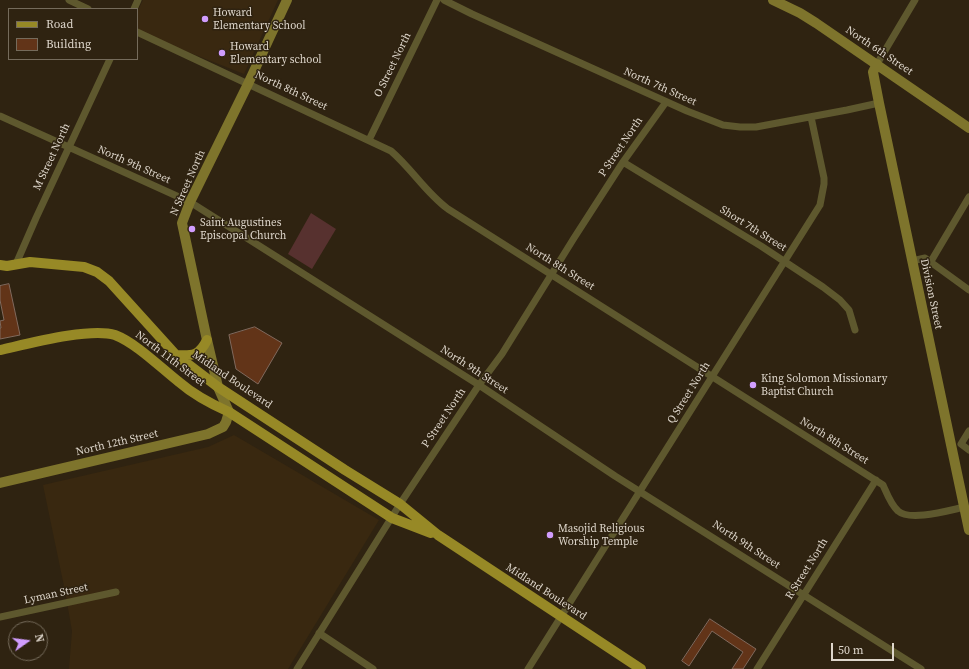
<!DOCTYPE html>
<style>
body{margin:0}
#map{position:relative;width:969px;height:669px;overflow:hidden;background:#2f2311;font-family:"Source Serif 4",serif}
canvas{display:block}
.legend{position:absolute;left:8px;top:8px;width:130px;height:52px;box-sizing:border-box;background:#2f2311;border:1px solid #756b5b;margin:0;padding:5px 7px;list-style:none;font-size:12px;color:#ded6cb}
.legend li{display:flex;align-items:center;gap:8px;height:20px}
.legend b{width:20px;border:1px solid #756b5b}
.north{position:absolute;left:8px;top:621px;width:40px;height:40px;box-sizing:border-box;background:#2f2311;border:1px solid #756b5b;border-radius:50%;rotate:76deg;font-size:11px;font-weight:700;line-height:16px;text-align:center;color:#ded6cb}
.north::after{content:'';display:block;margin:auto;width:14px;height:18px;background:#d19dfe;clip-path:polygon(50% 0,100% 100%,50% 72%,0 100%)}
.scale{position:absolute;left:831px;top:643px;width:63px;height:18px;box-sizing:border-box;border:2px solid #ded6cb;border-top:0;padding-left:5px;font-size:12px;line-height:14px;white-space:nowrap;color:#ded6cb;-webkit-text-stroke:3px #2f2311;paint-order:stroke}
</style>
<div id="map">
<canvas width="969" height="669"></canvas>
<ul class="legend">
<li><b style="height:5px;background:#978926"></b>Road</li>
<li><b style="height:11px;background:#623418"></b>Building</li>
</ul>
<div class="north">N</div>
<div class="scale">50 m</div>
</div>
<script>
const ctx = document.querySelector('canvas').getContext('2d');
ctx.lineJoin = 'round';
function paint(path, color) { ctx.fillStyle = color; ctx.fill(path, 'evenodd'); }
function trace(path, color, width, dash) { ctx.strokeStyle = color; ctx.lineWidth = width; ctx.lineCap = dash ? 'butt' : 'round'; ctx.setLineDash(dash || []); ctx.stroke(path); }
function drawText(font, color, halo, rows, align = 'center') {
  ctx.font = font + ' "Source Serif 4",serif'; ctx.lineWidth = 3; ctx.setLineDash([]); ctx.textBaseline = 'middle'; ctx.strokeStyle = halo; ctx.fillStyle = color; for (const [text, x, y, turn = 0] of rows) {
    ctx.save(); ctx.translate(x, y); ctx.rotate((+turn || 0) * Math.PI / 180); ctx.textAlign = isNaN(turn) ? turn : align; if (halo) ctx.strokeText(text, 0, 0); ctx.fillText(text, 0, 0); ctx.restore();
  }
}
const built = new Path2D(`
 M 143,0 L 278,0 L 244,74 L 137,32 L 137,12 Z
 M 234,435 L 379,520 L 288,669 L 69,669 L 72,631 L 65,591 L 43,485 L 208,447 Z`);
const green = new Path2D(`
 M 311,213 L 336,229 L 312,269 L 288,254 Z`);
const building = new Path2D(`
 M 9,284 L 20,335 L 0,339 L 0,328 L 1,328 L 0,321 L 4,320 L 0,300 L 0,286 Z
 M 255,327 L 282,343 L 258,384 L 236,369 L 229,335 Z
 M 710,619 L 756,649 L 743,669 L 732,669 L 743,652 L 712,631 L 689,666 L 682,661 Z`);
const street = new Path2D(`
 M 69,0 L 88,9
 M 444,0 L 472,14 L 687,111 L 723,125 L 740,127 L 756,127 L 847,110 L 879,103
 M 134,9 L 138,0
 M 137,32 L 391,151 C 412,169 426,193 448,209 L 883,485 C 887,494 891,505 898,511 C 910,522 950,510 965,507
 M 877,64 L 915,0
 M 0,116 L 190,202 L 479,385 L 615,476 L 921,669
 M 369,140 L 437,0
 M 623,162 L 761,246 L 823,287 L 840,300 L 849,310 L 855,330
 M 912,261 L 925,258 L 969,290
 M 930,263 L 969,197
 M 16,264 L 36,218 L 110,59
 M 961,444 L 969,431
 M 961,444 L 969,450
 M 0,617 L 116,592
 M 319,633 L 373,669
 M 297,669 L 400,504 L 479,385 L 502,354 L 574,238 L 623,162 L 666,102
 M 528,669 L 820,205 L 824,184 L 824,178 L 811,117
 M 757,669 L 876,480`);
const secondary = new Path2D(`
 M 773,0 L 800,13 L 816,23 L 969,128
 M 877,64 L 873,72 L 879,103 L 969,530
 M 0,483 L 208,434 L 223,427 L 226,422 L 229,412 L 218,387 L 207,340 L 182,223 L 190,202 L 248,84 L 287,0`);
const primary = new Path2D(`
 M 0,265 L 7,266 L 30,262 L 84,267 L 97,272 L 109,281 L 176,355 L 218,387 L 345,470 L 400,504 L 438,535 L 641,669
 M 0,350 C 27,344 90,327 115,335 C 136,343 161,368 179,382 C 194,395 211,404 229,412 L 392,518 L 431,533
 M 176,355 C 193,356 199,356 207,340`);
const markers = [
 [205,19,4,"#d19dfe"],
 [222,53,4,"#d19dfe"],
 [192,229,4,"#d19dfe"],
 [753,385,4,"#d19dfe"],
 [550,535,4,"#d19dfe"]
];
const poiNames = [
 ["Howard",213,13],
 ["Elementary School",213,26],
 ["Howard",230,47],
 ["Elementary school",230,60],
 ["Saint Augustines",200,223],
 ["Episcopal Church",200,236],
 ["King Solomon Missionary",761,379],
 ["Baptist Church",761,392],
 ["Masojid Religious",558,529],
 ["Worship Temple",558,542]
];
const streetNames = [
 ["North 6th Street",879,51,34],
 ["O Street North",393,65,-64],
 ["North 7th Street",660,87,24],
 ["North 8th Street",291,91,25],
 ["P Street North",621,147,-56],
 ["M Street North",52,157,-65],
 ["North 9th Street",134,165,24],
 ["N Street North",188,183,-66],
 ["Short 7th Street",753,229,32],
 ["North 8th Street",560,267,32],
 ["Division Street",931,294,78],
 ["North 11th Street",170,359,37],
 ["North 9th Street",474,370,33],
 ["Midland Boulevard",232,380,34],
 ["Q Street North",689,393,-58],
 ["P Street North",444,418,-56],
 ["North 8th Street",834,441,32],
 ["North 12th Street",117,443,-13],
 ["North 9th Street",746,545,33],
 ["R Street North",807,569,-58],
 ["Midland Boulevard",546,592,33],
 ["Lyman Street",56,594,-12]
];
paint(built, '#392810');
paint(green, '#57312f');
paint(building, '#623418');
trace(building, '#80695d', 1);
trace(street, '#5e582e', 7);
trace(secondary, '#7e742c', 10);
trace(primary, '#978926', 10);
for (const [x, y, r, color] of markers) { const dot = new Path2D(); dot.arc(x, y, r, 0, 2 * Math.PI); ctx.fillStyle = color; ctx.fill(dot); trace(dot, '#2f2311', 1.5); }
drawText('11px', '#ded6cb', '#2f2311', poiNames, 'left');
drawText('11px', '#ded6cb', '#2f2311', streetNames);
</script>
